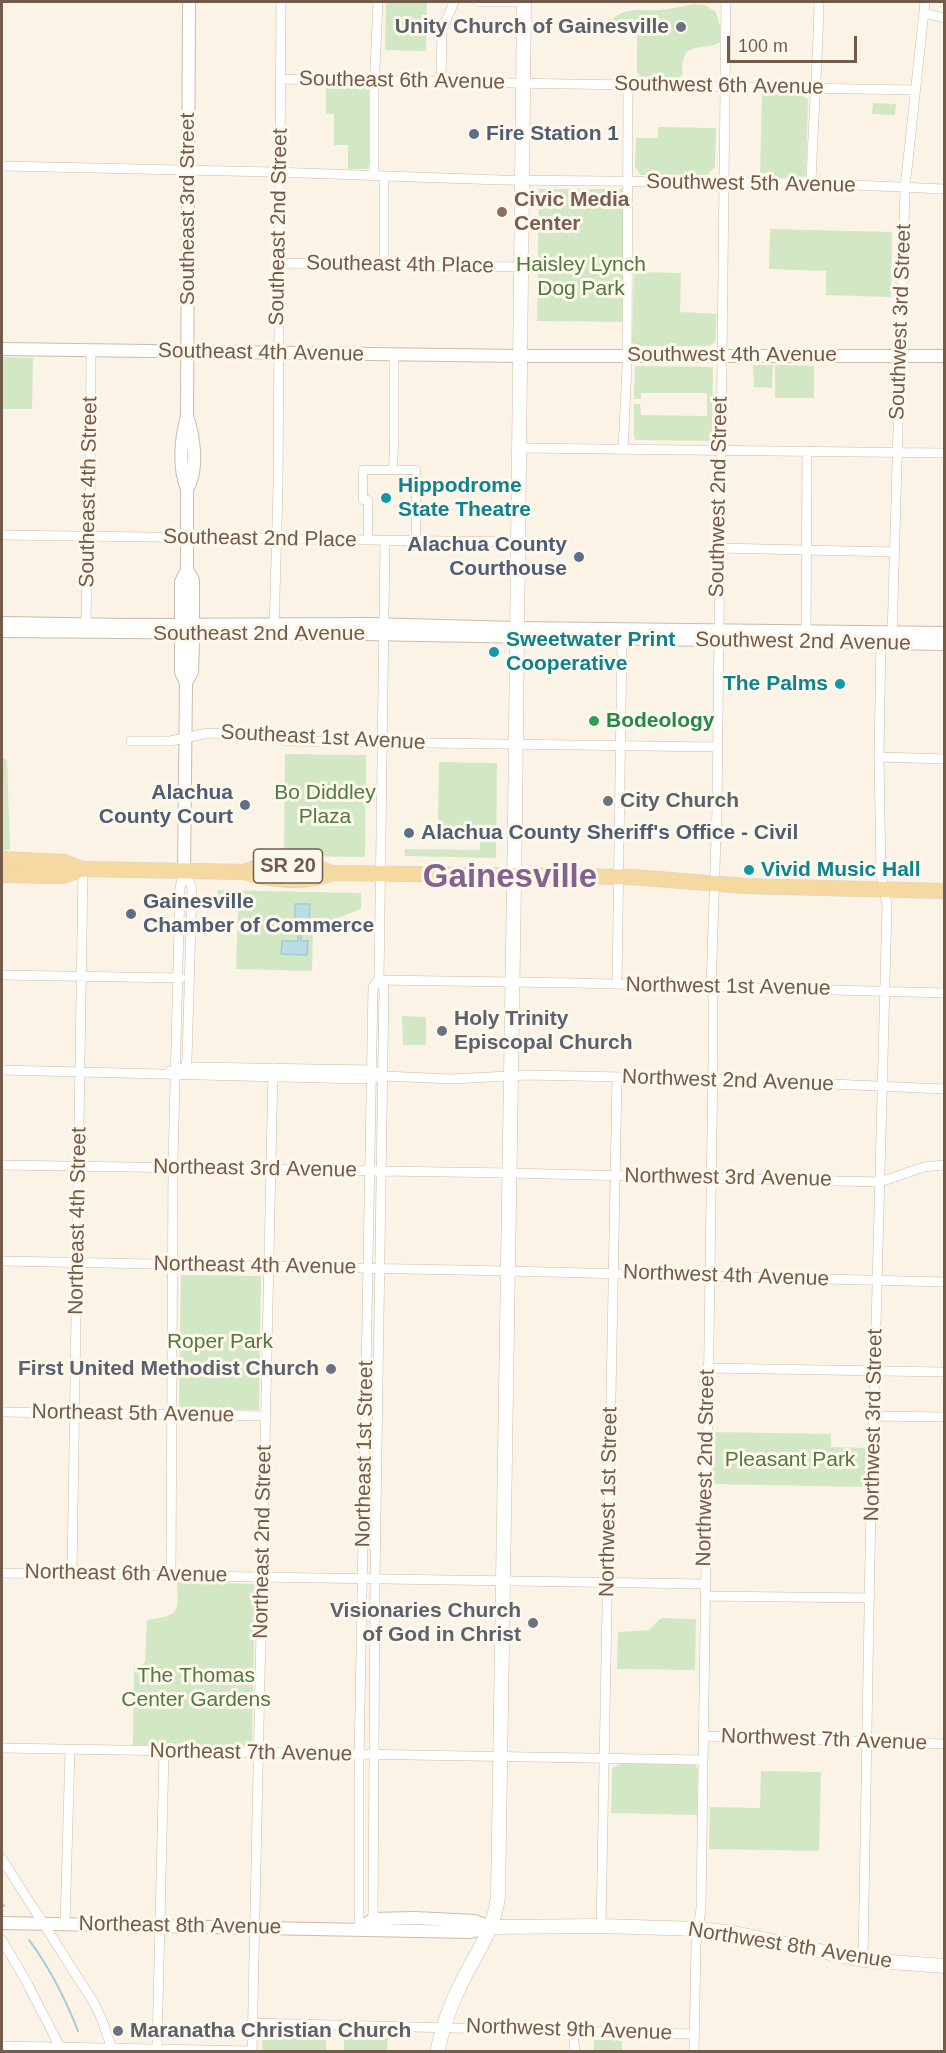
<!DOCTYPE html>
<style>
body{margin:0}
#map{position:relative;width:946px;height:2053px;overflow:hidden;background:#fbf3e5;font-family:Helvetica,sans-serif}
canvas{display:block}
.frame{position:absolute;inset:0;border:3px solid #735b4c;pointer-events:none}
.scale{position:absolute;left:727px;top:36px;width:130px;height:27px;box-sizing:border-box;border:3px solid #735b4c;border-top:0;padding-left:8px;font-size:18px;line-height:21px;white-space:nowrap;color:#735b4c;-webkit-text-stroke:4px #fef7eb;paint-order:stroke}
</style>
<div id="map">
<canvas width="946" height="2053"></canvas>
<div class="frame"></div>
<div class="scale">100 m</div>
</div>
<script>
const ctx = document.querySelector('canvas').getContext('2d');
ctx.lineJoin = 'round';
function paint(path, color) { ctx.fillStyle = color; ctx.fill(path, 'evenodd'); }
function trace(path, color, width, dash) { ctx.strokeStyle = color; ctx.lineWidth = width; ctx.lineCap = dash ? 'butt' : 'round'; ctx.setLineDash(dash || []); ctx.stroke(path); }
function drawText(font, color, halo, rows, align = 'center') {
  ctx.font = font + ' Helvetica,sans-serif'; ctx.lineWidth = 6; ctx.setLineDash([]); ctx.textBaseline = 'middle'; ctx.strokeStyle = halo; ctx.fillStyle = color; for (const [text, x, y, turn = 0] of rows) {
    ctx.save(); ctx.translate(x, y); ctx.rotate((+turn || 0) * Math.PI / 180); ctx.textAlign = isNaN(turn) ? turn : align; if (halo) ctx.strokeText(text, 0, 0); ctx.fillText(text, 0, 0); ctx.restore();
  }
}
const green = new Path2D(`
 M 386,2 L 427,2 L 426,51 L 385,50 Z
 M 693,4 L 705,5 L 716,12 L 720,26 L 720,42 C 710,49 700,44 686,52 L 682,64 L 683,74 L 679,78 L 640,77 L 637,72 L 637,36 L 617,32 L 612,19 C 626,7 642,11 659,10 C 671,9 682,7 693,4 Z
 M 326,85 L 367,85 L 369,88 L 369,166 L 367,169 L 348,169 L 348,145 L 334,145 L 334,114 L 326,114 Z
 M 762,94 L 803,95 L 808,99 L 806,174 L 803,178 L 760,177 Z
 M 873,103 L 896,104 L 895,115 L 872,114 Z
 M 658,127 L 716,128 L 715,167 L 707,175 L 640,175 L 635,166 L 636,138 L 658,138 Z
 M 539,189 L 624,189 L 623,322 L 537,321 Z
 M 770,229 L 892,232 L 891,297 L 826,295 L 826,271 L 769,269 Z
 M 634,272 L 681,273 L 680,312 L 717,314 L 715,342 L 710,346 L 634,346 L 632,341 Z
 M 2,357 L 33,358 L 32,409 L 2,409 Z
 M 753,365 L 773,365 L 772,388 L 754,387 Z
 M 775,365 L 814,366 L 814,398 L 775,398 Z
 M 635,366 L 713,367 L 712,441 L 636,440 L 634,437 L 634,404 L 640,404 L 641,415 L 707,416 L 707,393 L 641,393 L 641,399 L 634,399 Z
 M 285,754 L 366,755 L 365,857 L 284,856 Z
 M 2,758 L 7,760 L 10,850 L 2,850 Z
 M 439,762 L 497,763 L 496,858 L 405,856 L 405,849 L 480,850 L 480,827 L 442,827 L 442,820 L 438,820 Z
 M 218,890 L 361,893 L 361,909 L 325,923 L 313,923 L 312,971 L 236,969 L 238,910 L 217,909 Z
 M 402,1016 L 426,1017 L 426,1045 L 403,1045 Z
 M 181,1275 L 261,1276 L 259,1410 L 179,1409 Z
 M 713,1432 L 831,1434 L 831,1447 L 867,1448 L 866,1487 L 712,1484 Z
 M 177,1582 L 255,1584 L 252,1746 L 133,1745 L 134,1665 L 140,1666 L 145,1662 L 147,1620 C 179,1615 179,1615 177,1582 Z
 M 661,1618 L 696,1619 L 695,1670 L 617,1669 L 618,1632 L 649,1630 Z
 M 623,1763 L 695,1765 L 698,1769 L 697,1815 L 611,1813 L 612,1768 Z
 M 761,1771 L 821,1772 L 819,1851 L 709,1849 L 710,1807 L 760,1808 Z
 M 263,2027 L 326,2029 L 326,2051 L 262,2052 Z
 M 344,2033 L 388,2034 L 387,2051 L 344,2051 Z
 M 594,2040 L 622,2040 L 622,2051 L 594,2051 Z`);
const water = new Path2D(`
 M 295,904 L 310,904 L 309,928 L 301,928 L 301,941 L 308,941 L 307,955 L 281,954 L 282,941 L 298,941 L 298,928 L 295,928 Z`);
const stream = new Path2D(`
 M 2,1903 L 4,1906
 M 29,1940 C 50,1968 65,1998 78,2031`);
const pedestrian = new Path2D(`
 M 393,470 L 394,445
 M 365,500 L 363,500 L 363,470 L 416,470 L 416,542
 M 367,500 L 368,500 L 368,540`);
const minor = new Path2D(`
 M 478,2 L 524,2
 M 924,13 L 944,18
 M 281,79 L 915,90
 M 441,81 L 442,30 L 454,2
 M 2,166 L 273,172 L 501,180 L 811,183 L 944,189
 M 374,175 L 374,91 L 378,2
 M 811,183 C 813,122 818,62 819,2
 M 279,263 L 521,267
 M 384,264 L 384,176
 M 394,445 L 394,354
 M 519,448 L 944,453
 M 623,449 L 627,368 L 628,85
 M 2,535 L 518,542
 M 718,548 L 895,552
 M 86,630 L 87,547 L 90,536 L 91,351
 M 274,631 L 278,487 L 281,2
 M 806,637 L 807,451
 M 892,637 L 905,188 L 925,2
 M 131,741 L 170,741 L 208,733 L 269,735 L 286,741 L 717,747
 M 879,757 L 944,759
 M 2,975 L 181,978
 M 379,980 L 576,983 L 944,993
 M 617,984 L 622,639
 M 2,1070 L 361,1079 L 383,1076 L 452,1079 L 527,1075 L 718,1079 L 944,1089
 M 170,1071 L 194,1067 L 372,1070 L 375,1071
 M 180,1072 L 186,1065 L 187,1059 L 192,888 L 184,871
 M 2,1165 L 509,1173 L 880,1182 L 924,1167 L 944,1165
 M 2,1261 L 508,1271 L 944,1282
 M 707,1368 L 944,1372
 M 2,1412 L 265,1416
 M 874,1416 L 944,1417
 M 2,1573 L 705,1584
 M 72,1573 L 83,869
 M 171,1575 L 173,1161 L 180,888 L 184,871
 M 705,1596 L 870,1598
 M 704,1736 L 944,1744
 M 2,1748 L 703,1760
 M 2,1859 L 94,2003 L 102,2020 L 113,2052
 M 373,1923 L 375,1579 L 384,987 L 379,980 L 385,541
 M 65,1924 L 70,1750
 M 601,1926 L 617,1077
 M 359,1930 L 359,1761 L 373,987 L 379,980
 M 2,1940 L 26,1981 L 62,2051
 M 863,1960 L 870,1555 L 887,905 L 881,874 L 879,757 L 881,637
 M 253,2023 L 694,2034
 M 573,2031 L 575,2052
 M 2,2046 L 252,2051
 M 157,2049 L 164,1751
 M 252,2052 L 273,1068
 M 694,2052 L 696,1945 L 701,1909 L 713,1058 L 713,994 L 711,987 L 717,809 L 726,2`);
const tertiary = new Path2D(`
 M 2,349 L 520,356 L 944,356
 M 187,489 C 199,469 194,437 187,416
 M 2,623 L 125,625 L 369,624 L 517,628 L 944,633
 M 2,631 L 363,634 L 944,644
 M 186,683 L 192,672 L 193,642 L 193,580 L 187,570
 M 184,871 L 186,683 L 181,672 L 181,582 L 187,570 L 187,489 C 178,467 181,438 187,416 L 189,2
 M 2,1923 L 470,1932 L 491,1927
 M 359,1930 L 373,1919 L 414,1918 L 475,1921 L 491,1927`);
const secondary = new Path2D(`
 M 491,1927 L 601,1926 L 698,1929 L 734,1933 L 863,1960 L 944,1966
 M 437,2052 C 442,2030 448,2010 458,1990 C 472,1959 494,1932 498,1897 L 515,822 L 524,2`);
const primary = new Path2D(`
 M 2,859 L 64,862 L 83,869
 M 244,872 L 263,865 L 316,867 L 332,873 L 632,877 L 745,886 L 944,891
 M 2,875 L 63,876 L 83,869 L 244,872 C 272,881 305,884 332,873`);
const markers = [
 [681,27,6,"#6b7280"],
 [474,134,6,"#5c6f8a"],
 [502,212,6,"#8d6e63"],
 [386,498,6,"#0f9aa8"],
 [579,557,6,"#5c6f8a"],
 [494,652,6,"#0f9aa8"],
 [840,684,6,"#0f9aa8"],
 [594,721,6,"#2e9e5b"],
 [608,801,6,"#6b7280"],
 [245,805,6,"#5c6f8a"],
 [409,833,6,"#5c6f8a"],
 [749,870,6,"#0f9aa8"],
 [131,914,6,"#5c6f8a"],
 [442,1031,6,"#6b7280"],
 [331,1369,6,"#6b7280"],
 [533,1623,6,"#6b7280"],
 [118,2031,6,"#6b7280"]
];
const shields = [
 [288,866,69]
];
const shieldNames = [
 ["SR 20",288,866]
];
const worshipNames = [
 ["Unity Church of Gainesville",669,27],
 ["City Church",620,801,"left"],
 ["Holy Trinity",454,1019,"left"],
 ["Episcopal Church",454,1043,"left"],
 ["First United Methodist Church",319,1369],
 ["Visionaries Church",521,1611],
 ["of God in Christ",521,1635],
 ["Maranatha Christian Church",130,2031,"left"]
];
const streetNames = [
 ["Southeast 6th Avenue",402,81,1],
 ["Southwest 6th Avenue",719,86,1],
 ["Southwest 5th Avenue",751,184,1],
 ["Southeast 3rd Street",188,209,-90],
 ["Southeast 2nd Street",279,227,-89],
 ["Southeast 4th Place",400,265,1],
 ["Southwest 3rd Street",901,322,-88],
 ["Southeast 4th Avenue",261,353,1],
 ["Southwest 4th Avenue",732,355],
 ["Southeast 4th Street",89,492,-89],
 ["Southwest 2nd Street",719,497,-89],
 ["Southeast 2nd Place",260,539,1],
 ["Southeast 2nd Avenue",259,634],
 ["Southwest 2nd Avenue",803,642,1],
 ["Southeast 1st Avenue",323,738,3],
 ["Northwest 1st Avenue",728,987,1],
 ["Northwest 2nd Avenue",728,1081,2],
 ["Northeast 3rd Avenue",255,1169,1],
 ["Northwest 3rd Avenue",728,1178,1],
 ["Northeast 4th Street",78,1221,-89],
 ["Northeast 4th Avenue",255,1266,1],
 ["Northwest 4th Avenue",726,1276,2],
 ["Northeast 5th Avenue",133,1414,1],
 ["Northwest 3rd Street",874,1425,-89],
 ["Northeast 1st Street",365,1454,-89],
 ["Northwest 2nd Street",706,1468,-89],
 ["Northwest 1st Street",609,1502,-89],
 ["Northeast 2nd Street",263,1542,-89],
 ["Northeast 6th Avenue",126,1574,1],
 ["Northwest 7th Avenue",824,1740,2],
 ["Northeast 7th Avenue",251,1753,1],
 ["Northeast 8th Avenue",180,1926,1],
 ["Northwest 8th Avenue",790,1946,9],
 ["Northwest 9th Avenue",569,2030,2]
];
const serviceNames = [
 ["Fire Station 1",486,134],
 ["Alachua County",567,545,"right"],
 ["Courthouse",567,569,"right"],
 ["Alachua",233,793,"right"],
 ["County Court",233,817,"right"],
 ["Alachua County Sheriff's Office - Civil",421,833],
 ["Gainesville",143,902],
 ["Chamber of Commerce",143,926]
];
const educationNames = [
 ["Civic Media",514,200],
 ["Center",514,224]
];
const parkNames = [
 ["Haisley Lynch",581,265],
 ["Dog Park",581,289],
 ["Bo Diddley",325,793],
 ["Plaza",325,817],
 ["Roper Park",220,1342],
 ["Pleasant Park",790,1460],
 ["The Thomas",196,1676],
 ["Center Gardens",196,1700]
];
const cultureNames = [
 ["Hippodrome",398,486],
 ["State Theatre",398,510],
 ["Sweetwater Print",506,640],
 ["Cooperative",506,664],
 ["The Palms",828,684,"right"],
 ["Vivid Music Hall",761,870]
];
const leisureNames = [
 ["Bodeology",606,721]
];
const townNames = [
 ["Gainesville",510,878]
];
paint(green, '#d2e8c4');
paint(water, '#bbdce4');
trace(water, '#a1cbd5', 1.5);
trace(stream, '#a1cbd5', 2);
trace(pedestrian, '#ccbbac', 9);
trace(minor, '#ccbbac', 10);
trace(tertiary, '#ccbbac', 14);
trace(secondary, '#cfbcaa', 15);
trace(primary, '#d8d1cd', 16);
trace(pedestrian, '#fff', 8);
trace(minor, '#fff', 9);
trace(tertiary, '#fff', 12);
trace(secondary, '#fff', 14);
trace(primary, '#f6d9a1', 15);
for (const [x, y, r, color] of markers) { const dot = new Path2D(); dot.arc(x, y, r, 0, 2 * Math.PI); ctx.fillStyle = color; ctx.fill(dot); trace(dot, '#fef7eb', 2); }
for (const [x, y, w] of shields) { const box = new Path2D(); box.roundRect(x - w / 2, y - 17, w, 34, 4.5); ctx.fillStyle = '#fef7eb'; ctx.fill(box); trace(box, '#735b4c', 1.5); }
drawText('bold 20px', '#735b4c', null, shieldNames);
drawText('bold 21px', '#5b616d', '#fef7eb', worshipNames, 'right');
drawText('21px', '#735b4c', '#fef7eb', streetNames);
drawText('bold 21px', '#4e5e75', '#fef7eb', serviceNames, 'left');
drawText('bold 21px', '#785e54', '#fef7eb', educationNames, 'left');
drawText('21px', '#527844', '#fef7eb', parkNames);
drawText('bold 21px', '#0d838f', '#fef7eb', cultureNames, 'left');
drawText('bold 21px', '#27864d', '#fef7eb', leisureNames, 'left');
drawText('bold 33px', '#82638f', '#fef7eb', townNames);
</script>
